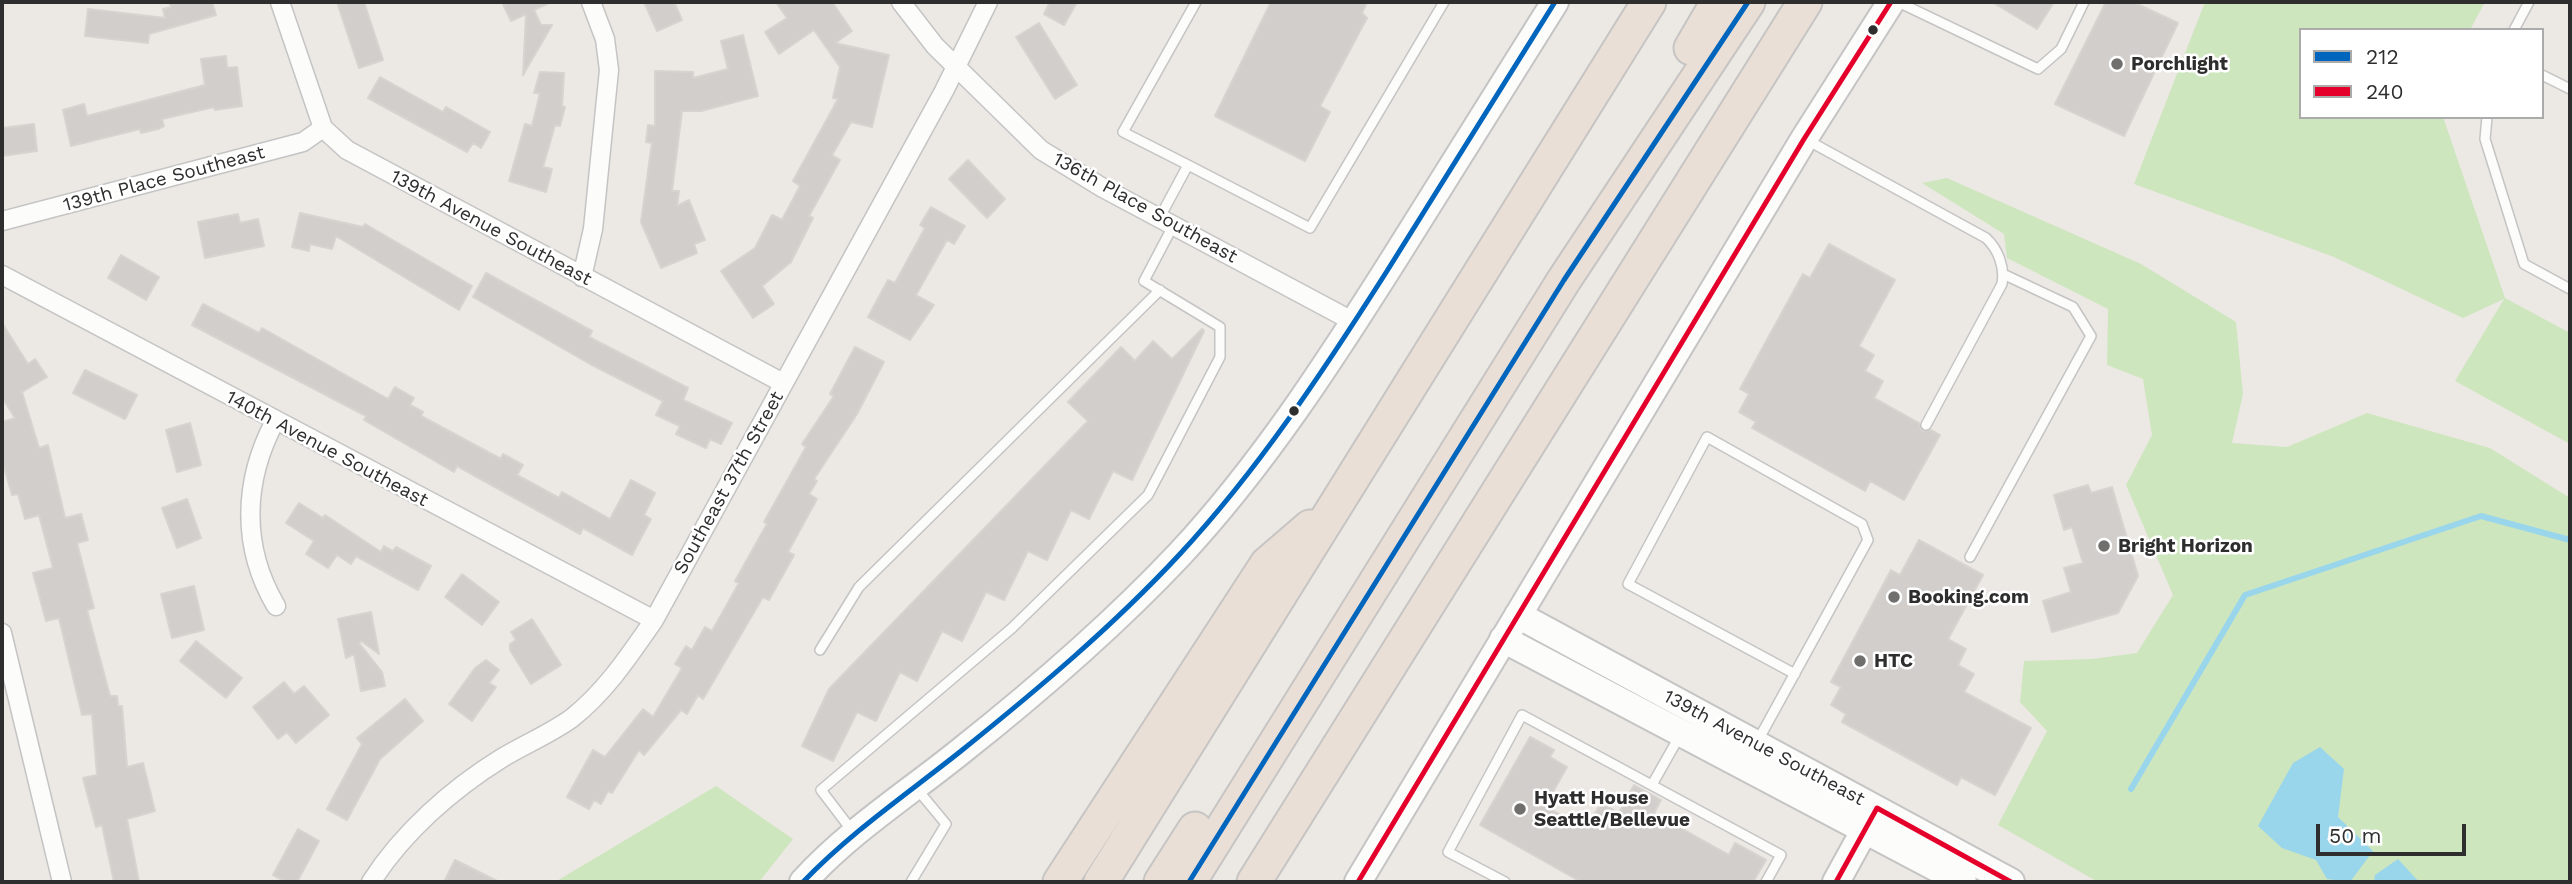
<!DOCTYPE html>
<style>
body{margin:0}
#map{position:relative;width:2572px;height:884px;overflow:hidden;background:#ece8e4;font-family:"Work Sans",sans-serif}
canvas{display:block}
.frame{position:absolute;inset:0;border:4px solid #2e2e2e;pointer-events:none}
.legend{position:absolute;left:2299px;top:28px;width:245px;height:91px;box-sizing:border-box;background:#fff;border:2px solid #ababab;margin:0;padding:9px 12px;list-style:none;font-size:21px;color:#2e2e2e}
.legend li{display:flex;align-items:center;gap:14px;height:35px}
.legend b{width:35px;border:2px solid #ababab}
.scale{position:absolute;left:2316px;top:824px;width:150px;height:32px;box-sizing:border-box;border:4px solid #2e2e2e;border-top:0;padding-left:9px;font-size:21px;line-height:24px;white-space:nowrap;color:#2e2e2e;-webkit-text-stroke:5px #fff;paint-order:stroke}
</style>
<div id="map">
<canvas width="2572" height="884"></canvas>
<div class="frame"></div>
<ul class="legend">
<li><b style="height:9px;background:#0065bd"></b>212</li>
<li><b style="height:9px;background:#e4002b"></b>240</li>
</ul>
<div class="scale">50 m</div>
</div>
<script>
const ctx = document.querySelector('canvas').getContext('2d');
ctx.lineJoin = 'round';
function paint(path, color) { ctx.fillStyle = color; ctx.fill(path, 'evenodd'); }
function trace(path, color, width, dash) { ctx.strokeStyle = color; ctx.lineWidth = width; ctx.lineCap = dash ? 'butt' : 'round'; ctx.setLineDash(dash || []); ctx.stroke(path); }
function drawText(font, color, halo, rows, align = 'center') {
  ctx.font = font + ' "Work Sans",sans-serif'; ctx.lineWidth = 5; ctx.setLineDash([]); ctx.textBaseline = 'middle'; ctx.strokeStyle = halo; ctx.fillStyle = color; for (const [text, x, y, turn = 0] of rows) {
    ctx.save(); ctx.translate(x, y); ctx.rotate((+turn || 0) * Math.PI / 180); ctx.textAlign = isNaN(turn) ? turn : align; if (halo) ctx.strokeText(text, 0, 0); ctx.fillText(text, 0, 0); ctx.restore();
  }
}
const green = new Path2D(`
 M 2205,2 L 2485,2 L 2470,30 L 2301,30 L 2301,117 L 2443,117 L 2505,298 L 2570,333 L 2570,444 L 2455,381 L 2504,299 L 2463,318 L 2334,257 L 2134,184 Z
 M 1947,178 L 2141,264 L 2236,322 L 2243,394 L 2232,443 L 2287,447 L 2367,413 L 2490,448 L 2570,498 L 2570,882 L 2098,882 L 1998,825 L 2047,731 L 2020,702 L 2024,661 L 2092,659 L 2137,653 L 2173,595 L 2126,485 L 2152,435 L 2143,379 L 2107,365 L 2108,309 L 2007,258 L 2004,234 L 1922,183 Z
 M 716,786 L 793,839 L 759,882 L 555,882 Z`);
const water = new Path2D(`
 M 2320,747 L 2344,769 L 2338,817 L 2373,851 L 2350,882 L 2327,879 L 2316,860 L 2282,848 L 2258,826 L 2293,763 Z
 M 2398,859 L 2419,882 L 2374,882 L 2375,875 Z`);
const stream = new Path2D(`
 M 2131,789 L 2245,595 L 2481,516 L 2570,540`);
const building = new Path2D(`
 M 169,2 L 212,2 L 216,15 L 149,34 L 148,43 L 85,36 L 88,9 L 165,18 L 163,9 L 171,7 Z
 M 337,2 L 364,2 L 383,60 L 359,68 Z
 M 502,2 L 551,2 L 534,10 L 541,25 L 552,25 L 523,75 L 526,14 L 511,21 Z
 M 644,2 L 674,2 L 682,20 L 657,31 Z
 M 776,2 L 832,2 L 852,31 L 835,43 L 889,55 L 872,127 L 851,122 L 832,155 L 840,160 L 809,216 L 813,218 L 791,262 L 762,286 L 774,304 L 753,318 L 721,271 L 755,248 L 772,215 L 782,220 L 800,186 L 793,181 L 838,99 L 833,98 L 840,67 L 814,30 L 779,54 L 765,32 L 787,18 Z
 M 1050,2 L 1077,2 L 1064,25 L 1044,14 Z
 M 1271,2 L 1367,2 L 1362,13 L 1367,18 L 1320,106 L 1330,112 L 1305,161 L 1215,116 Z
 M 1992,2 L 2054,2 L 2037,29 Z
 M 2106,2 L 2133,2 L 2178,23 L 2124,136 L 2055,104 Z
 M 1039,23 L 1077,85 L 1055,99 L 1016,37 Z
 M 743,35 L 758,96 L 701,111 L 682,111 L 672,191 L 679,191 L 677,206 L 689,200 L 705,240 L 694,244 L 697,253 L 661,268 L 641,222 L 652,143 L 646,142 L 648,125 L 655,126 L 655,71 L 693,72 L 693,78 L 728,69 L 721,41 Z
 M 226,56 L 227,68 L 237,67 L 242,106 L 215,110 L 214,107 L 162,119 L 164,126 L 158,129 L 141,133 L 140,129 L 71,146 L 63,110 L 84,104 L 87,116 L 205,85 L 201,59 Z
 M 540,72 L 564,73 L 562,106 L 565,107 L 560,126 L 555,125 L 543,167 L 552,169 L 546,192 L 509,181 L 525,124 L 532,126 L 540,93 L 534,93 Z
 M 380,77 L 443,112 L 446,107 L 490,132 L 481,148 L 473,143 L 467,152 L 368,98 Z
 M 34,124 L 37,151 L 2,156 L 2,128 Z
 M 968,160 L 1005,199 L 987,218 L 949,179 Z
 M 931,207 L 965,226 L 954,244 L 947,240 L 916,295 L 934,305 L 910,340 L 868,317 L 888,280 L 895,283 L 925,228 L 920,225 Z
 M 300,213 L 363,227 L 365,224 L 472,286 L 459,310 L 336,236 L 332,249 L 310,244 L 309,251 L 292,247 Z
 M 238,214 L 240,223 L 258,219 L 264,246 L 205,258 L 198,222 Z
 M 1829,244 L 1895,280 L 1859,346 L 1874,355 L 1865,371 L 1883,381 L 1874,398 L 1919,423 L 1922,431 L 1931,430 L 1940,435 L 1904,500 L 1870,481 L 1865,491 L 1752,428 L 1756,422 L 1739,412 L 1749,394 L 1740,389 L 1803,274 L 1810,278 Z
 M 121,255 L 159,277 L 146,300 L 108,278 Z
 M 486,273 L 592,331 L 589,337 L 688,388 L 683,400 L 732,423 L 721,444 L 710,439 L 706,448 L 676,434 L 680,426 L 656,415 L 663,401 L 590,364 L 473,297 Z
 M 203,304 L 259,333 L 262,328 L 388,399 L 395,387 L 414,398 L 410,405 L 423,412 L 421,416 L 501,459 L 503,454 L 523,465 L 517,475 L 559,498 L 562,492 L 610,519 L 631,480 L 655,493 L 644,515 L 651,519 L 632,555 L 583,528 L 580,534 L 457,466 L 454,472 L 364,420 L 366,416 L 192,325 Z
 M 2,323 L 28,364 L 35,359 L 47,377 L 22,392 L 39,448 L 48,445 L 65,518 L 81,514 L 88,540 L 77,543 L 94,608 L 87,610 L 110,696 L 117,696 L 118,706 L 122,706 L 127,767 L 143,763 L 155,811 L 127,819 L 139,882 L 114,882 L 102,825 L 96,827 L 83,778 L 97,775 L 92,714 L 82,715 L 59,618 L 46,621 L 33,573 L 53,568 L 39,515 L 25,519 L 18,494 L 12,495 L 2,460 L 2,422 L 15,418 L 2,397 Z
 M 1202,329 L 1204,331 L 1132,480 L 1113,471 L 1089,519 L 1071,510 L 1047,560 L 1028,551 L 1004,600 L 986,592 L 962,641 L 942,631 L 917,681 L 900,672 L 876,721 L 857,712 L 833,761 L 802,746 L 829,689 L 1088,421 L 1068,402 L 1121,347 L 1135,361 L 1153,341 L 1172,359 Z
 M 855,347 L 884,362 L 857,414 L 814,479 L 817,481 L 809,494 L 817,499 L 788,552 L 794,555 L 769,600 L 763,597 L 703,699 L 698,695 L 687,714 L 681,710 L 644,755 L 639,750 L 612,793 L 608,791 L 601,804 L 594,800 L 589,809 L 567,797 L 593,750 L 605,757 L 643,709 L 653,717 L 682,668 L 675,664 L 686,646 L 692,650 L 705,627 L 712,631 L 739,583 L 735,581 L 767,524 L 764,522 L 806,447 L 802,444 L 834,396 L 830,394 Z
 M 85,370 L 137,395 L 125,419 L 73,393 Z
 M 190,423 L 201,465 L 177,472 L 166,430 Z
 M 2088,485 L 2091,493 L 2112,487 L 2138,576 L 2118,613 L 2052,632 L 2043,601 L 2071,592 L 2064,568 L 2083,563 L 2072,527 L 2064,530 L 2054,495 Z
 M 187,499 L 201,538 L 177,548 L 162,508 Z
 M 299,503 L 323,518 L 325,515 L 381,552 L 384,546 L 393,551 L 396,547 L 431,566 L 418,590 L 356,556 L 351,564 L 337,555 L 328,568 L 306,554 L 314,541 L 286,523 Z
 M 1919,540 L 1983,575 L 1948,639 L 1966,649 L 1958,665 L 1974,674 L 1964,692 L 2031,728 L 1995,795 L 1961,777 L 1957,785 L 1842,722 L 1846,714 L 1831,705 L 1841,687 L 1831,682 L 1891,570 L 1900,575 Z
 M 462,574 L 499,602 L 482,625 L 445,597 Z
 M 194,586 L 204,630 L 172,638 L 161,594 Z
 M 371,612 L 379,654 L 361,641 L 359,643 L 382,672 L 385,686 L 361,691 L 354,654 L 346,658 L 338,619 Z
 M 532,619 L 561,665 L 531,684 L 510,650 L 510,644 L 516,640 L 511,632 Z
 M 196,641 L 242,678 L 226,698 L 180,661 Z
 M 486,660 L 499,670 L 489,683 L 496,687 L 472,721 L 449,704 L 475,668 Z
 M 284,682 L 294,694 L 304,686 L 329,715 L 296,743 L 287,732 L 278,739 L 253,707 Z
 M 405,699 L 423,721 L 380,759 L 347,820 L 327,809 L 362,744 L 357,738 Z
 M 1530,737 L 1554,750 L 1550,757 L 1567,767 L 1545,806 L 1586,829 L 1601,803 L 1619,813 L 1634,785 L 1661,800 L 1654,813 L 1729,855 L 1735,843 L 1766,860 L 1753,882 L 1581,882 L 1480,825 Z
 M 298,829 L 319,841 L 297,882 L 286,882 L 273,875 Z
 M 455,860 L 499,882 L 444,882 Z`);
const lane = new Path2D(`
 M 1898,2 L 2038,69 L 2061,49 L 2084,2
 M 2514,30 L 2529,2
 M 2542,75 L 2570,89
 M 2487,117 L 2485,139 L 2524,264 L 2570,289
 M 1807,140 L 1986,238 C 1998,249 2005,267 2002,284 L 1926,425
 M 1188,165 L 1123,132 L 1196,2
 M 1160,217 L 1188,165 L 1310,228 L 1444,2
 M 1970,557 L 2091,336 L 2073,307 L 2003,274
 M 820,650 L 859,587 L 1160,290
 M 1757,742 L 1767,724 L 1868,540 L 1862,524 L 1707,437 L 1628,584 L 1795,674
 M 1653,783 L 1679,737
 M 853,832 L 821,790 L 1012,628 L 1148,495 L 1220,357 L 1220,327 L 1144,281 L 1174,224
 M 911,882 L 946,824 L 917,789
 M 1505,882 L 1448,852 L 1522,715 L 1781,855 L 1766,882`);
const street = new Path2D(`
 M 280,2 L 323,128 L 347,150 L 783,383
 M 901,2 L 935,46 L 1041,150 L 1103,188 L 1354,322
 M 2,221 L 303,142 L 323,128
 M 2,275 L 654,620
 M 582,277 L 593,229 L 609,70 L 605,39 L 591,2
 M 275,421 C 243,481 241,547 276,606
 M 2,633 L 62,882
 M 371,882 C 403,832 452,789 502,758 C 525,744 550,734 572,718 C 606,691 629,656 654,620 L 944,91 L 988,2`);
const secondary = new Path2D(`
 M 1518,615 L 2011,882
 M 1503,639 L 1963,882
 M 803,882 C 848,832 909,793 961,751 C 1038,690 1112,626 1179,555 C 1263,465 1331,359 1396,256 C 1449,171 1502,86 1555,2
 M 1358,882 L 1804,139 L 1891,2
 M 1836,882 L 1874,813`);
const highway = new Path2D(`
 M 1691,48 L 1718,2
 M 1060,882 L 1267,564 L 1310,527
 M 1101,882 L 1649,2
 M 1161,882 L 1195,829
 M 1189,882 L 1564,280 L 1748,2
 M 1254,882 L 1805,2`);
const bus1 = new Path2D(`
 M 803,882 C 851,832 907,794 961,751 C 1037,690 1113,626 1179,555 C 1259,469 1324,370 1387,271 C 1443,181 1499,91 1555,2
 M 1189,882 L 1564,280 L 1748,2`);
const bus2 = new Path2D(`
 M 1877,808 L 2011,882
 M 1358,882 L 1804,139 L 1891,2
 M 1836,882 L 1877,808`);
const markers = [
 [1873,30,6,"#2e2e2e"],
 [2117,64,7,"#706f6e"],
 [1294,411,6,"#2e2e2e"],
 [2104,546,7,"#706f6e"],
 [1894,597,7,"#706f6e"],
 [1860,661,7,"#706f6e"],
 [1520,809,7,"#706f6e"]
];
const poiNames = [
 ["Porchlight",2131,64],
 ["Bright Horizon",2118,546],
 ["Booking.com",1908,597],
 ["HTC",1874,661],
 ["Hyatt House",1534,798],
 ["Seattle/Bellevue",1534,820]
];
const streetNames = [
 ["139th Place Southeast",164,179,-15],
 ["136th Place Southeast",1145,208,29],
 ["139th Avenue Southeast",491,228,28],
 ["140th Avenue Southeast",327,449,28],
 ["Southeast 37th Street",729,483,-61],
 ["139th Avenue Southeast",1764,748,28]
];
paint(green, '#cee6be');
paint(water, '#99d6ec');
trace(stream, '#99d6ec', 6);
paint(building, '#d1cecb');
trace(building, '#d7d4d0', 2);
trace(lane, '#c5c4c5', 12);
trace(street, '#c5c4c5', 21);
trace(secondary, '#c5c4c5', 30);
trace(highway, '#c6c5c4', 37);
trace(lane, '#fcfcfb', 9);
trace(street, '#fcfcfb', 18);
trace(secondary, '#fcfcfb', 26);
trace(highway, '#eadfd6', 33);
trace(bus1, '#0065bd', 5);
trace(bus2, '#e4002b', 5);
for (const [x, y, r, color] of markers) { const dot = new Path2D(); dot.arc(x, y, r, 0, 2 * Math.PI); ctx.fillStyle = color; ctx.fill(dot); trace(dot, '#fff', 2.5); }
drawText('bold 19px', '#2e2e2e', '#fff', poiNames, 'left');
drawText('19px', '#2e2e2e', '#fff', streetNames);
</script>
